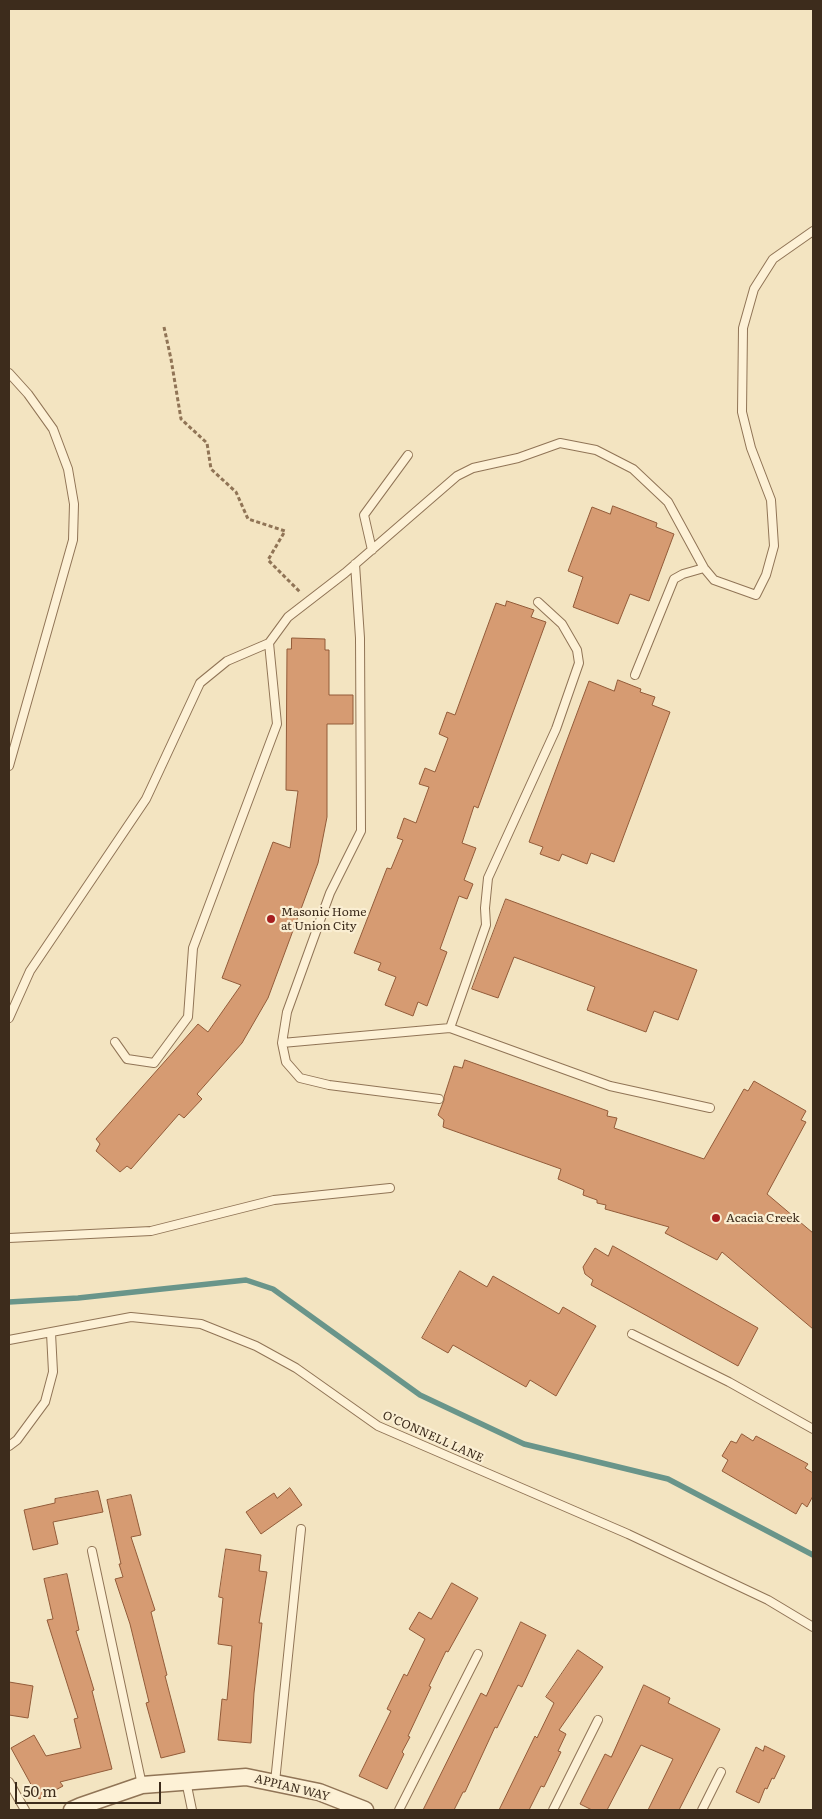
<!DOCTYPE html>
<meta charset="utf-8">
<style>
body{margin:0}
#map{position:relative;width:822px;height:1819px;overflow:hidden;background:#f3e4c1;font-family:Literata,serif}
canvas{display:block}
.frame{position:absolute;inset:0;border:10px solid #3d2c1c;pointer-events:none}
.scale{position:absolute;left:15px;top:1782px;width:146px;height:22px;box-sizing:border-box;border:2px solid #3d2c1c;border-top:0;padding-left:6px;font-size:15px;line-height:18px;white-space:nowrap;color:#3d2c1c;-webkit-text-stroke:4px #faeed2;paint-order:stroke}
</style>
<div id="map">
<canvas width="822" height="1819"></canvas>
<div class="frame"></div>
<div class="scale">50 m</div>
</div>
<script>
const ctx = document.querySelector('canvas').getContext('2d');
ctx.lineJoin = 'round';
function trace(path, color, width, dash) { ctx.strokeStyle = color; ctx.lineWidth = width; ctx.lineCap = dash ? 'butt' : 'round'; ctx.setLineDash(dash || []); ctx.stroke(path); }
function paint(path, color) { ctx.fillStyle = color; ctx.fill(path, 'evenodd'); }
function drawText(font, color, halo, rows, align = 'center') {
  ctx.font = font + ' Literata,serif'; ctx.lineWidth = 4.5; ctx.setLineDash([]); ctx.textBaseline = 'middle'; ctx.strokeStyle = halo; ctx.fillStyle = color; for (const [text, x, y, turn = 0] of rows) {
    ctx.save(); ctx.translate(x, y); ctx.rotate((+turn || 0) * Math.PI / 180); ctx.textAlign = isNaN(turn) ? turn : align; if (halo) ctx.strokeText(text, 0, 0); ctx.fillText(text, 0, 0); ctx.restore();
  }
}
const stream = new Path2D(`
 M 9,1302 L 78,1298 L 246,1280 L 273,1289 L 420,1395 L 524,1444 L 668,1479 L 813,1555`);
const building = new Path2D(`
 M 613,506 L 657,523 L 656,527 L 674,534 L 649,601 L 630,594 L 618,624 L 573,607 L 583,577 L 568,571 L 592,507 L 610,514 Z
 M 507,601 L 534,610 L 531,617 L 546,622 L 478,808 L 474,806 L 462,843 L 476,848 L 464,880 L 473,884 L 467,899 L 459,896 L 440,949 L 447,952 L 427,1006 L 418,1002 L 413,1016 L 385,1005 L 396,977 L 378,970 L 381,963 L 354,953 L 387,868 L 391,869 L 403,840 L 397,838 L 404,818 L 416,823 L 429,787 L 419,784 L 425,768 L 435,772 L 448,738 L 439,734 L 447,712 L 455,715 L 496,603 L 505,606 Z
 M 292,638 L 325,639 L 325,650 L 329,650 L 329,695 L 353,695 L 353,724 L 327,724 L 327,817 L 318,863 L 268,998 L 242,1043 L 197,1094 L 202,1099 L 184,1118 L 179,1114 L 131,1169 L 127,1166 L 120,1172 L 96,1151 L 100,1144 L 96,1139 L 198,1024 L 208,1032 L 241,985 L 222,978 L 273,842 L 290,848 L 298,791 L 286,790 L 287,649 L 291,649 Z
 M 618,680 L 641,689 L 640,692 L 655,697 L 652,705 L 670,712 L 614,862 L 591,853 L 587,864 L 562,854 L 559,861 L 540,854 L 543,847 L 529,842 L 589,681 L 614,691 Z
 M 506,899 L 697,970 L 678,1020 L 654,1011 L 646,1032 L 587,1010 L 595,987 L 514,957 L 498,998 L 472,989 Z
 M 465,1060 L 608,1111 L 607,1116 L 617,1118 L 614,1128 L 704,1159 L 744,1089 L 748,1091 L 754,1081 L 806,1111 L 801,1120 L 806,1122 L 767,1194 L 813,1233 L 813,1329 L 722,1252 L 717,1260 L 665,1233 L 669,1227 L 605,1209 L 606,1205 L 597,1203 L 597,1200 L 583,1195 L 584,1190 L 558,1179 L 561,1169 L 443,1127 L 444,1120 L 438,1115 L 444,1100 L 444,1097 L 454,1066 L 462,1068 Z
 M 613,1246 L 758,1328 L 738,1366 L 591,1285 L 593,1280 L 585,1274 L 583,1267 L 595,1248 L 608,1256 Z
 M 460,1271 L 487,1287 L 493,1276 L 559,1314 L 563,1307 L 596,1326 L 556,1396 L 530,1380 L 526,1387 L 453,1345 L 448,1353 L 422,1338 Z
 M 742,1434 L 753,1441 L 756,1436 L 808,1464 L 805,1468 L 813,1473 L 813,1496 L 807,1507 L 802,1503 L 796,1514 L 722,1471 L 728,1460 L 722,1456 L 731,1441 L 736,1443 Z
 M 290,1488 L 302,1505 L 261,1534 L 246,1512 L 274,1493 L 277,1498 Z
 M 98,1491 L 103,1512 L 53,1522 L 58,1544 L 33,1550 L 24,1510 L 55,1503 L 55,1499 Z
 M 131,1495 L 141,1535 L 131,1537 L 155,1610 L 151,1612 L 167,1675 L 165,1676 L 185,1752 L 161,1758 L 146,1703 L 149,1702 L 130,1624 L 115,1579 L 123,1577 L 119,1564 L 121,1564 L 107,1500 Z
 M 226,1549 L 261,1555 L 259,1571 L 267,1572 L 259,1623 L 262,1623 L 254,1693 L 251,1743 L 218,1740 L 222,1699 L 227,1700 L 232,1646 L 218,1644 L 223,1598 L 219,1597 Z
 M 67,1574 L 79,1630 L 76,1631 L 94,1690 L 92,1691 L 112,1769 L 60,1782 L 63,1786 L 39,1799 L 11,1748 L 34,1735 L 46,1756 L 81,1748 L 74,1719 L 78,1718 L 47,1620 L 53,1619 L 44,1579 Z
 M 452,1583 L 478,1598 L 448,1652 L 446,1651 L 429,1686 L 431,1687 L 408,1736 L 410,1737 L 402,1752 L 404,1754 L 387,1789 L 359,1776 L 391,1711 L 387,1709 L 404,1674 L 407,1676 L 425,1639 L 409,1629 L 419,1612 L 431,1619 Z
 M 521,1622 L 546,1635 L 522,1687 L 518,1685 L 497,1728 L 495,1727 L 465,1792 L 463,1792 L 454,1810 L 423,1810 L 481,1693 L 486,1696 Z
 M 578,1650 L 603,1667 L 559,1730 L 566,1734 L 558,1751 L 561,1752 L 544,1787 L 541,1786 L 529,1810 L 499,1810 L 535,1736 L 537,1738 L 554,1703 L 546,1697 Z
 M 9,1682 L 33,1686 L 28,1718 L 9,1715 Z
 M 644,1685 L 670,1698 L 668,1703 L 720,1729 L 679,1810 L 648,1810 L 673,1759 L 641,1745 L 607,1810 L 592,1810 L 580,1804 L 605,1754 L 611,1757 Z
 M 765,1746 L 785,1756 L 774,1779 L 772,1778 L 767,1789 L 765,1788 L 759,1803 L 736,1792 L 756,1747 L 763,1751 Z`);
const path = new Path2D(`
 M 164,327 L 171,359 L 181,419 L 207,443 L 211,469 L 236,492 L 248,519 L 285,531 L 268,560 L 300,592`);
const lane = new Path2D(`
 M 9,373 L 28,394 L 53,429 L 68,469 L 74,504 L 73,540 L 9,766
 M 372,550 L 364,515 L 408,455
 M 355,564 L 360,638 L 361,831 L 330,893 L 287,1012 L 282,1043 L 286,1062 L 300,1078 L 329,1085 L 439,1099
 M 635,675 L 674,579 L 683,574 L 704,568
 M 9,1018 L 30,971 L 146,799 L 200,683 L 227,661 L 269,643
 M 450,1028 L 610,1086 L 710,1108
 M 115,1042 L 127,1059 L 154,1063 L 188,1017 L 193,948 L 277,724 L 269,643 L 288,617 L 345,573 L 457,476 L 473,468 L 518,458 L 560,443 L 596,450 L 633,469 L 668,502 L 704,568 L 714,580 L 756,595 L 766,575 L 774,546 L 771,500 L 751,448 L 742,412 L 743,328 L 754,289 L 773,259 L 813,231
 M 282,1043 L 450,1028 L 486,925 L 485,908 L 488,878 L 556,729 L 579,663 L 577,650 L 562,624 L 538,602
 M 9,1238 L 151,1231 L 274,1200 L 390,1188
 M 632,1334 L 729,1382 L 813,1429
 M 9,1340 L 131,1317 L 201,1324 L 256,1346 L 296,1368 L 378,1426 L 628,1534 L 768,1600 L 813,1627
 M 9,1446 L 17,1440 L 45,1402 L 53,1372 L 51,1333
 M 92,1551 L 142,1785
 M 186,1781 L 192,1810
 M 9,1782 L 25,1810
 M 275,1782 L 301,1529
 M 399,1810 L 478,1654
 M 553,1810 L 598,1720
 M 702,1810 L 721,1772`);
const street = new Path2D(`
 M 72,1810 L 81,1806 L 142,1785 L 246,1777 L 319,1792 L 365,1810`);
const markers = [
 [271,919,5,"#a61e20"],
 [716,1218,5,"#a61e20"]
];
const poiNames = [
 ["Masonic Home",281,912],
 ["at Union City",281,926],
 ["Acacia Creek",726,1218]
];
const streetNames = [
 ["O’CONNELL LANE",433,1437,24],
 ["APPIAN WAY",292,1788,14]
];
trace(stream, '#69958a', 5.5);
paint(building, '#d69b72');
trace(building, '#925b39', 1);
trace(lane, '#907456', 10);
trace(street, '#907456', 19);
trace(path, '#907456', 3, [4, 2.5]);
trace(lane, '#fdf1d6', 8);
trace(street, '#fdf1d6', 16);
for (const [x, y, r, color] of markers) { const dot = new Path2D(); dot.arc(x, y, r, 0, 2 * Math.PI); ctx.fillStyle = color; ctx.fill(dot); trace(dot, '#faeed2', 2); }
drawText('12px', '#3d2c1c', '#faeed2', poiNames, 'left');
drawText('12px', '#3d2c1c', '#faeed2', streetNames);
</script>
